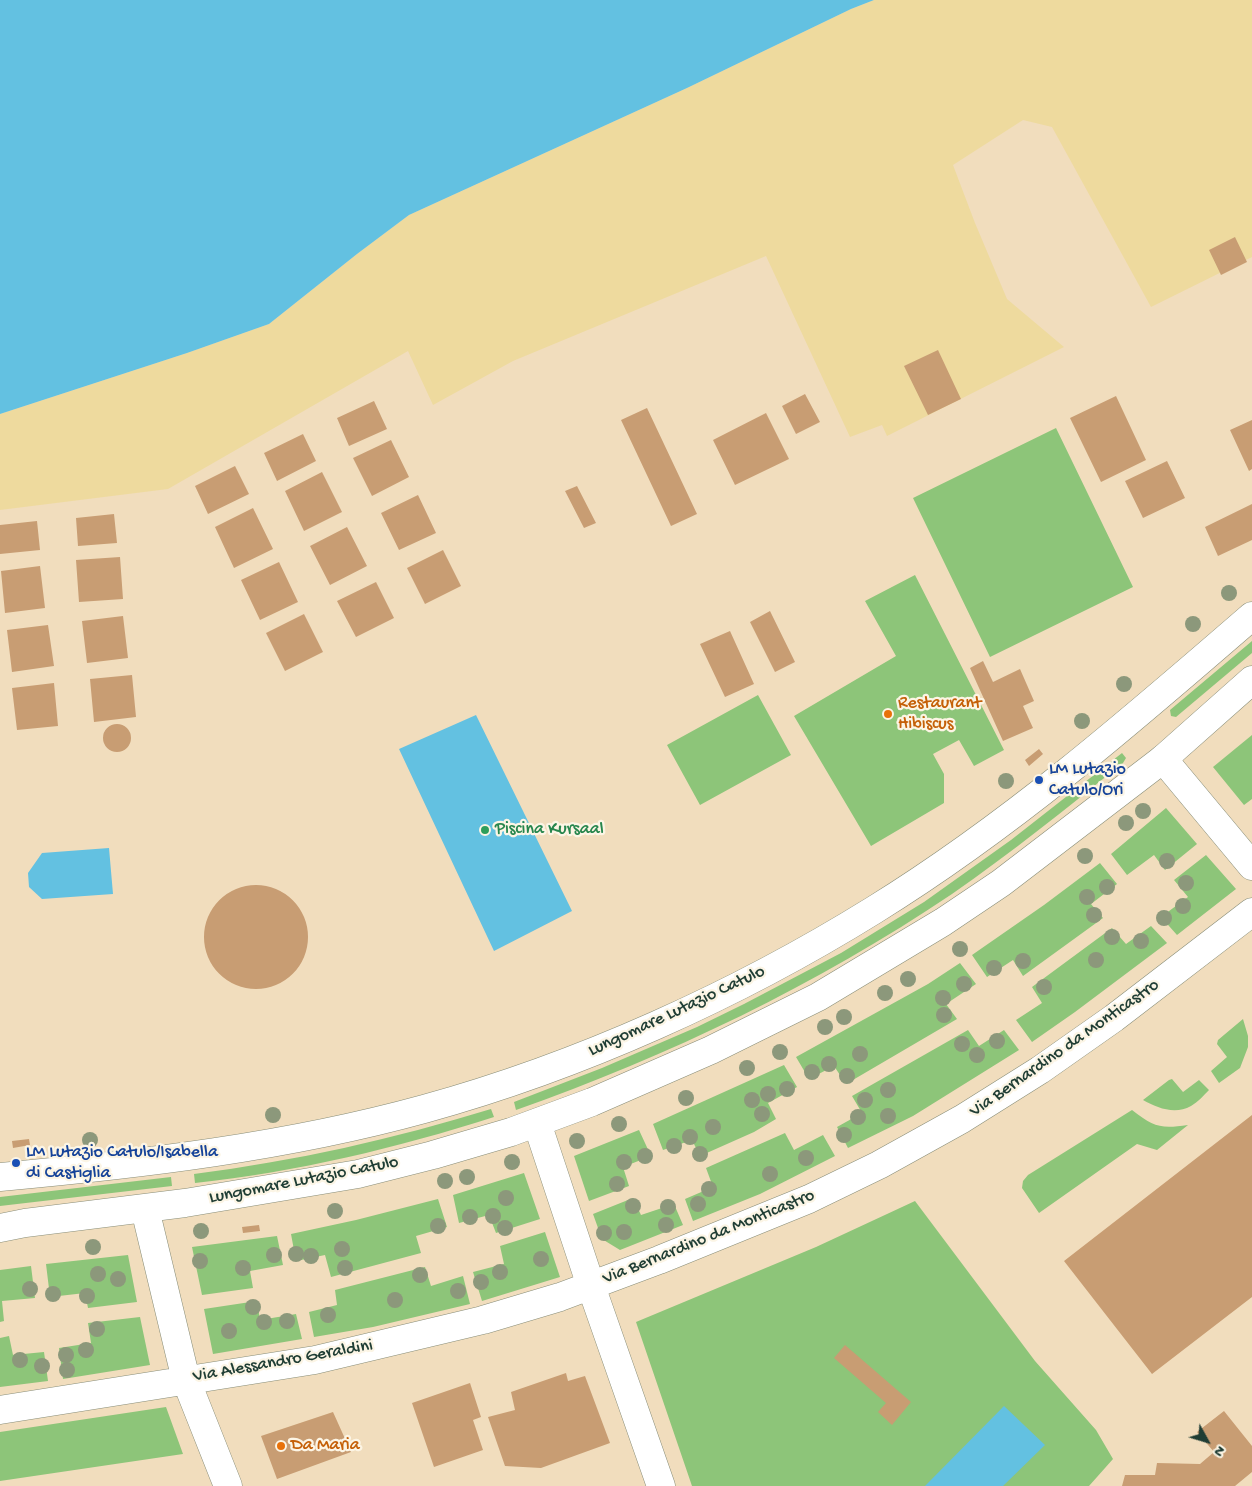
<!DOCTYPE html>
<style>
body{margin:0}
#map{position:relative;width:1252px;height:1486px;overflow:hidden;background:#f1ddbd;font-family:"Gochi Hand",sans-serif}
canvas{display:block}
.north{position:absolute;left:1182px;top:1416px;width:50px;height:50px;-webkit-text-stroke:4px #fcf5e5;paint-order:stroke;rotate:129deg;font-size:14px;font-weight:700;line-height:20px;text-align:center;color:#1f3d34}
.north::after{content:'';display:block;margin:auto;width:18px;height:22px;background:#1f3d34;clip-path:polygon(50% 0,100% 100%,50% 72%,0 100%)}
</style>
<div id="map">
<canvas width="1252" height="1486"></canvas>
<div class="north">N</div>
</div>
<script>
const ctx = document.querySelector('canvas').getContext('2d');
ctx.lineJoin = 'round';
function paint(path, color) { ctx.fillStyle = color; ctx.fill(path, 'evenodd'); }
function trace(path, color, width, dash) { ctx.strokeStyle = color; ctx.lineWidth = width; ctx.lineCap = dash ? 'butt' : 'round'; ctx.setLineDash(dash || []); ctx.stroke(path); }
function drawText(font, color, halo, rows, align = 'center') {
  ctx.font = font + ' "Gochi Hand",sans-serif'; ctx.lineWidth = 4.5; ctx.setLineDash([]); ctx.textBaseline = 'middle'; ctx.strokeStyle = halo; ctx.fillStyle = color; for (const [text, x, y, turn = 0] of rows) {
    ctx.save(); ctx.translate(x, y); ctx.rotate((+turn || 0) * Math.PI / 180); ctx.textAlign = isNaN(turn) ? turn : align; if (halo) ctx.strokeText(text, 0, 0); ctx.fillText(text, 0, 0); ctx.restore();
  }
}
const green = new Path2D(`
 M 1056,428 L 1133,587 L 990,657 L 913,498 Z
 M 915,575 L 1004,750 L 974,766 L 959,740 L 933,754 L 944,774 L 944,803 L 871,846 L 794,716 L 896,656 L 865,601 Z
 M 1252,641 L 1252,653 L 1176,717 L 1171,716 L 1170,710 Z
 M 758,695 L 791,755 L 700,805 L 667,745 Z
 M 1252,735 L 1252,799 L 1244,805 L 1213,767 Z
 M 1122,753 L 1126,758 L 1123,763 C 1067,808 1011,853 952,894 C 817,985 669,1056 516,1110 L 514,1102 L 602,1068 L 697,1027 L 744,1004 L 841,953 L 924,902 L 1011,840 Z
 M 1166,808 L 1197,844 L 1165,870 L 1154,855 L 1127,875 L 1111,854 Z
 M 1206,855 L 1236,889 L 1177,935 L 1161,917 L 1188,897 L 1174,880 Z
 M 1100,863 L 1117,884 L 1091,904 L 1103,918 L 1023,976 L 1013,960 L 987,977 L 972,955 L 1044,905 Z
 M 1151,926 L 1167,943 L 1075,1012 L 1032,1042 L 1016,1020 L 1042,1003 L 1032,987 L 1112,928 L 1126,944 Z
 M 960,963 L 976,984 L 946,1004 L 957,1019 L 846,1084 L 834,1066 L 809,1079 L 796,1057 L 928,984 Z
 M 1243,1019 L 1248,1036 L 1248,1047 L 1240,1068 L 1219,1083 L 1211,1071 L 1227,1057 L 1217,1044 L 1218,1040 Z
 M 968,1030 L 979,1046 L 1004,1030 L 1019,1050 L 913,1116 L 848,1148 L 837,1127 L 862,1113 L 852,1096 Z
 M 784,1065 L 797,1087 L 768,1103 L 776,1119 L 754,1132 L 700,1156 L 692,1140 L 663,1150 L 653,1124 Z
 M 1172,1079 L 1183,1092 L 1199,1080 L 1209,1090 C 1204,1095 1198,1102 1191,1106 C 1175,1115 1157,1108 1143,1100 L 1169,1080 Z
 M 491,1109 L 494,1117 C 397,1148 297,1172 195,1183 L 194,1174 C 295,1161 394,1139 491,1109 Z
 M 1132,1110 C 1154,1127 1160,1129 1188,1125 L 1157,1150 L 1137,1144 L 1039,1213 L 1022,1188 L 1023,1181 L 1028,1175 Z
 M 639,1130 L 651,1156 L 623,1167 L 629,1186 L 589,1201 L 574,1156 Z
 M 785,1133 L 794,1150 L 823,1135 L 835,1156 L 760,1194 L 693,1221 L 685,1199 L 713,1187 L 706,1168 Z
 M 524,1173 L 540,1219 L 496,1233 L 489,1215 L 459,1223 L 453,1195 Z
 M 171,1177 L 172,1186 L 0,1206 L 0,1197 Z
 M 633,1198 L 641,1215 L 674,1204 L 683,1225 L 620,1250 L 602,1239 L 593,1214 Z
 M 438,1199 L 447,1227 L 416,1236 L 421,1253 L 331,1277 L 325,1255 L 296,1261 L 291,1234 L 356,1220 Z
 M 915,1201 L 1035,1361 L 1096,1430 L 1113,1459 L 1089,1486 L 692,1486 L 636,1322 L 816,1247 Z
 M 545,1232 L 560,1277 L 482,1301 L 473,1272 L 504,1264 L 500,1246 Z
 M 277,1236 L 283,1265 L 250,1271 L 253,1288 L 202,1295 L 192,1247 Z
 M 128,1255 L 137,1302 L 88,1308 L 85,1293 L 50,1297 L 46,1264 Z
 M 31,1266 L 35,1298 L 2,1301 L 4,1321 L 0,1322 L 0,1270 Z
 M 425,1267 L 431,1286 L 463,1276 L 470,1304 L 373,1327 L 314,1337 L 309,1312 L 337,1305 L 335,1290 Z
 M 257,1301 L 260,1320 L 296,1314 L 302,1339 L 213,1354 L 204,1309 Z
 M 140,1317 L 150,1365 L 63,1379 L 59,1348 L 91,1343 L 88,1323 Z
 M 9,1336 L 13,1355 L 44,1352 L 48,1381 L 0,1387 L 0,1338 Z
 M 166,1407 L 183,1454 L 0,1481 L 0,1432 Z`);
const sand = new Path2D(`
 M 874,0 L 1252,0 L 1252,257 L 1151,307 L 1052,127 L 1023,120 L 953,165 L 975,223 L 1007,299 L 1064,347 L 887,436 L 882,425 L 850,437 L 766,256 L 513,361 L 433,405 L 408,351 L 168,489 L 0,510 L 0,414 L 187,353 L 269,324 L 357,254 L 409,215 L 687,88 L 851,9 Z`);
const water = new Path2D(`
 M 0,0 L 874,0 L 851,9 L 687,88 L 409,215 L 357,254 L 269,324 L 187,353 L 0,414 Z
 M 476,715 L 572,911 L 494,951 L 399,749 Z
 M 109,848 L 113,894 L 42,899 L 29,887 L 28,873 L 42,853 Z
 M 1004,1406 L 1045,1445 L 1003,1486 L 925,1486 Z`);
const building = new Path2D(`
 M 1235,237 L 1247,262 L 1221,275 L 1209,250 Z
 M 938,350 L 961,399 L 928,415 L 904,366 Z
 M 805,394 L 820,422 L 796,434 L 782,406 Z
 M 1116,396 L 1146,460 L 1101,482 L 1070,418 Z
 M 374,401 L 387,429 L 349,446 L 337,418 Z
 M 647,408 L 697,514 L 671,526 L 621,420 Z
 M 766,413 L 789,459 L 735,485 L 713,440 Z
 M 1252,420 L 1252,469 L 1249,471 L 1230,430 Z
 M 303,434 L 316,461 L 277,481 L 264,453 Z
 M 391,440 L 409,477 L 372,496 L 353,458 Z
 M 1167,461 L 1185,498 L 1143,518 L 1125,481 Z
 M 235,466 L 249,494 L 208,514 L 195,486 Z
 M 322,472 L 342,512 L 304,531 L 285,491 Z
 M 577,486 L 596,523 L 584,528 L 565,491 Z
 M 418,495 L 436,533 L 399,550 L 381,513 Z
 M 1252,504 L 1252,540 L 1218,556 L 1205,527 Z
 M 253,508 L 273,549 L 234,568 L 215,527 Z
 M 114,514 L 117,543 L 78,546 L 76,518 Z
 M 37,521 L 40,550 L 0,554 L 0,525 Z
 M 347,527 L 367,566 L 330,585 L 310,546 Z
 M 443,550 L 461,586 L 425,604 L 407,568 Z
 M 120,557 L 123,599 L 79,602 L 76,560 Z
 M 279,562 L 298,602 L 260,620 L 241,580 Z
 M 40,566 L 45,608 L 5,613 L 1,571 Z
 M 376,582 L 394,618 L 356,637 L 337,601 Z
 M 770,611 L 795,662 L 775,672 L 750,622 Z
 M 304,614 L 323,652 L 285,671 L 266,633 Z
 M 123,616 L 128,658 L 87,663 L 82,621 Z
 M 48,625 L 54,666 L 12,672 L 7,630 Z
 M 730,631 L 754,684 L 725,697 L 700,644 Z
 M 983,661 L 993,682 L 1020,669 L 1034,701 L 1023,706 L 1033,728 L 1003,741 L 970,668 Z
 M 132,675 L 136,717 L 94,722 L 90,679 Z
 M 54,683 L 58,726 L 17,730 L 12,688 Z
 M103 738a14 14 0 1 1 28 0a14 14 0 1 1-28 0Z
 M 1039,749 L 1043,754 L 1029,766 L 1025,760 Z
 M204 937a52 52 0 1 1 104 0a52 52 0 1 1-104 0Z
 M 1252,1115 L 1252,1297 L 1152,1374 L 1064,1261 Z
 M 29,1139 L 30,1145 L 13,1148 L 12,1141 Z
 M 259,1225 L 260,1231 L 243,1233 L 242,1227 Z
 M 845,1345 L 911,1402 L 892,1425 L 878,1412 L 886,1403 L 834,1358 Z
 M 566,1373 L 568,1381 L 585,1376 L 610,1443 L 541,1468 L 505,1466 L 488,1417 L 515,1410 L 511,1392 Z
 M 470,1383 L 481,1417 L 473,1420 L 483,1450 L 434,1467 L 412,1403 Z
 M 1224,1411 L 1252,1446 L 1252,1472 L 1235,1486 L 1122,1486 L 1125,1475 L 1155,1475 L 1157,1463 L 1200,1464 L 1214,1452 L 1197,1432 Z
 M 333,1412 L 351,1452 L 277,1479 L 261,1436 Z`);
const street = new Path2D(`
 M 1163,759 L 1252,866
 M 537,1123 L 591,1286 L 661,1486
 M 145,1209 L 186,1380 L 228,1486
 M 0,1410 L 315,1360 L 483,1320 L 560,1297 L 659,1260 L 809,1199 L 879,1165 L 962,1119 L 1040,1070 L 1114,1018 L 1252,912`);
const secondary = new Path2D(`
 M 0,1177 C 142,1164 286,1147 424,1109 C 580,1066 737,995 874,910 C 1010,826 1132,720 1252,616
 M 0,1228 L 25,1223 L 185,1203 L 358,1174 L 433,1155 L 511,1132 L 592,1102 L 711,1050 L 818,997 L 943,922 L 1001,883 L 1163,759 L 1252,680`);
const trees = [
 [1229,593],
 [1193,624],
 [1124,684],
 [1082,721],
 [1006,781],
 [1143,811],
 [1126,823],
 [1085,856],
 [1167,861],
 [1186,883],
 [1107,887],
 [1087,897],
 [1183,906],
 [1094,915],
 [1164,918],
 [1112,937],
 [1141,941],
 [960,949],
 [1096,960],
 [1023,961],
 [994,968],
 [908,979],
 [964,984],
 [1044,987],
 [885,993],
 [943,998],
 [944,1015],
 [844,1017],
 [825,1027],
 [997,1041],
 [962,1044],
 [780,1052],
 [860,1054],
 [977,1055],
 [829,1064],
 [747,1068],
 [812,1072],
 [847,1076],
 [787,1089],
 [888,1090],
 [768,1094],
 [686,1098],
 [752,1100],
 [865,1100],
 [762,1114],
 [273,1115],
 [888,1116],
 [858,1117],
 [619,1124],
 [713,1127],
 [844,1135],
 [690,1137],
 [90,1140],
 [577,1141],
 [674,1146],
 [700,1154],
 [645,1156],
 [806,1158],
 [512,1162],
 [624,1162],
 [770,1174],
 [467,1177],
 [445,1181],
 [617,1184],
 [709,1189],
 [506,1198],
 [698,1204],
 [633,1206],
 [668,1207],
 [335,1211],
 [493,1216],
 [470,1217],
 [666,1225],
 [438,1226],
 [505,1228],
 [201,1231],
 [624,1232],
 [604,1233],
 [93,1247],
 [342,1249],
 [296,1254],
 [274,1255],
 [311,1256],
 [541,1259],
 [200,1261],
 [243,1268],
 [345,1268],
 [500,1272],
 [98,1274],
 [420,1275],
 [118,1279],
 [481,1282],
 [30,1289],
 [458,1291],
 [53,1294],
 [87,1296],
 [395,1300],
 [253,1307],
 [328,1315],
 [287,1321],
 [264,1322],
 [97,1329],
 [229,1331],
 [86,1350],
 [66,1355],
 [20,1360],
 [42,1366],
 [67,1370]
];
const markers = [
 [888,714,5,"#e8710a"],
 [1039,780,5,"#1a4fb4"],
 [485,830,5,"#2e9e5b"],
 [16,1163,5,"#1a4fb4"],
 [281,1446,5,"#e8710a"]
];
const foodNames = [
 ["Restaurant",898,704],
 ["Hibiscus",898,725],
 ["Da Maria",291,1446]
];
const transitNames = [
 ["LM Lutazio",1049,770],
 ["Catulo/Ori",1049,791],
 ["LM Lutazio Catulo/Isabella",26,1153],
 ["di Castiglia",26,1174]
];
const leisureNames = [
 ["Piscina Kursaal",495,830]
];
const streetNames = [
 ["Lungomare Lutazio Catulo",677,1012,-25],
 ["Via Bernardino da Monticastro",1065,1049,-35],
 ["Lungomare Lutazio Catulo",304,1181,-11],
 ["Via Bernardino da Monticastro",709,1238,-22],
 ["Via Alessandro Geraldini",283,1362,-10]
];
paint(green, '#8dc579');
paint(sand, '#eeda9e');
paint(water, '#63c1e1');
paint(building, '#c89d73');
trace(street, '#888d78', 29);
trace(secondary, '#888d78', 29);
trace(street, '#fff', 28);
trace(secondary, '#fff', 28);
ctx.fillStyle = '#8c987b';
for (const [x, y] of trees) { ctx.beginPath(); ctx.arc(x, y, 8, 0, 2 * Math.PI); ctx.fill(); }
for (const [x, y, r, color] of markers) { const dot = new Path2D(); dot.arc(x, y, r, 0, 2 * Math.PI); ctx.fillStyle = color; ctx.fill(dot); trace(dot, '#fcf5e5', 2); }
drawText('18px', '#c56008', '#fcf5e5', foodNames, 'left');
drawText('18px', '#164399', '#fcf5e5', transitNames, 'left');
drawText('18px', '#27864d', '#fcf5e5', leisureNames, 'left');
drawText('18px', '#1f3d34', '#fcf5e5', streetNames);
</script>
